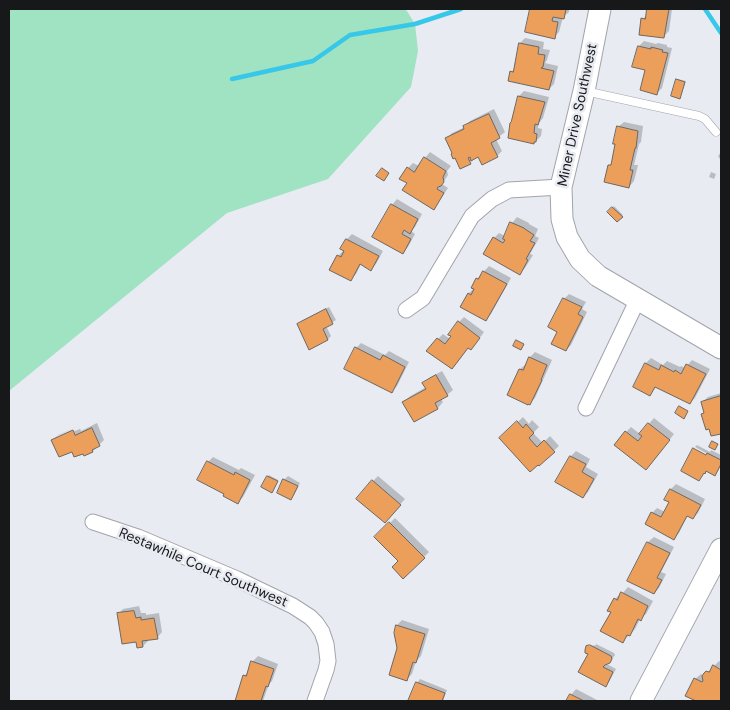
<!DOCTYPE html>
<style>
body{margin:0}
#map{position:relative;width:730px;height:710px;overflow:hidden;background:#e8ebf2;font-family:"DM Sans",sans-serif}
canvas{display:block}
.frame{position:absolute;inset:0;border:10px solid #17181a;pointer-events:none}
</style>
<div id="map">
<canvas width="730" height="710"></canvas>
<div class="frame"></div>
</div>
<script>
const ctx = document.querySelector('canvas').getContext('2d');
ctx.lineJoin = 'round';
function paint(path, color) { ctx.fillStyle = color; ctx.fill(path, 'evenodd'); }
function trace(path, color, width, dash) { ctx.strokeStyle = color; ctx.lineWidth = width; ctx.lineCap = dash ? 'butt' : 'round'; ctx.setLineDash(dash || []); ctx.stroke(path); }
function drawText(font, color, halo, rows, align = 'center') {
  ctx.font = font + ' "DM Sans",sans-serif'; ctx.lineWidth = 5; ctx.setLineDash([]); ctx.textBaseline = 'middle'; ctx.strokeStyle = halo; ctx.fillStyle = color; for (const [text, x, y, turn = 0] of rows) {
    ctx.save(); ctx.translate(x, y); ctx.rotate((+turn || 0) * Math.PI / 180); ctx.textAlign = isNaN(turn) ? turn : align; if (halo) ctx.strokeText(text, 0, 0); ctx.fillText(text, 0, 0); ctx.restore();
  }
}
const green = new Path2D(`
 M 9,9 L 404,9 L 407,11 L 415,24 L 418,51 L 411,87 L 328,179 L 227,213 L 9,391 Z`);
const shadow = new Path2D(`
 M 531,9 L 569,9 L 569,12 L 563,17 L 559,32 L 554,37 L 526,31 Z
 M 648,9 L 672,9 L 669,31 L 664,36 L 643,19 L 647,14 Z
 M 525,38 L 544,42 L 543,49 L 550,50 L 547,60 L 545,63 L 558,66 L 554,84 L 549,89 L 511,72 L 515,69 L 520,43 Z
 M 644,41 L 656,44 L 658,43 L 667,45 L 667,47 L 672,48 L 662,88 L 657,93 L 639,46 Z
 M 678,79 L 686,81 L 680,97 L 677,80 Z
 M 524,91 L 549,97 L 543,118 L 539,123 L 538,128 L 542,129 L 541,136 L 534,143 L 513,122 L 519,96 Z
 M 494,109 L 505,132 L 496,139 L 502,151 L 497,156 L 479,156 L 470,162 L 461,167 L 446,139 L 452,133 L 465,127 L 470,121 Z
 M 624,122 L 643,126 L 641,142 L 639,144 L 634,165 L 638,165 L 634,181 L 629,187 L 610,165 L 613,162 L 618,127 Z
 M 430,152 L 451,166 L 447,171 L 448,175 L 442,184 L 448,188 L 438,203 L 433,208 L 408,183 L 408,168 L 413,163 L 419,166 L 425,158 Z
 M 721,152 L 721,161 L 718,156 Z
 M 711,172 L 716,174 L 714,179 L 709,177 Z
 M 397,199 L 422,214 L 415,227 L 411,231 L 415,234 L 408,247 L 403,253 L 392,205 Z
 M 614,206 L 623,215 L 617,221 L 608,212 Z
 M 517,217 L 529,223 L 529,224 L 538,229 L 535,236 L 539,238 L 530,254 L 533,255 L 525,268 L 520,273 L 494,238 L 499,233 L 505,236 L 512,223 Z
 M 352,234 L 383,251 L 376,264 L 371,269 L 361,264 L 356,274 L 351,279 L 338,256 L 344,250 L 347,239 Z
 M 489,266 L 511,278 L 491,314 L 486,320 L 462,306 L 469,293 L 474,288 L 477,279 Z
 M 569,294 L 586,302 L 582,309 L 587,312 L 571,345 L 566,350 L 559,331 L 564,299 Z
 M 329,307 L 336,320 L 326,326 L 331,336 L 328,339 L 310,348 L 298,324 L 301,321 Z
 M 464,317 L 484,332 L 476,343 L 469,347 L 457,363 L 438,339 L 443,334 L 450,339 L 459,322 Z
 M 361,343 L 385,355 L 389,351 L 409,362 L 397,386 L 391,392 L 356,348 Z
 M 535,352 L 552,360 L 535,398 L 530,403 L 520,369 L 526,364 L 527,365 L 530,357 Z
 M 651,358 L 663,365 L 667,361 L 680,367 L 681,366 L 685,368 L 692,360 L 710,369 L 695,398 L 690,403 L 657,386 L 650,394 L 635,387 L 646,363 Z
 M 442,371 L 453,390 L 447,395 L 441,399 L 443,402 L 438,408 L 414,421 L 404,402 L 409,397 L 426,387 L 424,383 L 429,378 Z
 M 721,393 L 721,432 L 712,435 L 703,414 L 705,412 L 702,402 L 708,397 Z
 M 523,417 L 529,424 L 532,420 L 539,427 L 533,433 L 543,443 L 550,436 L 559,446 L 539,464 L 501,438 Z
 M 654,418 L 674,434 L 651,464 L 626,432 L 631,427 L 640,434 Z
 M 97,423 L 104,440 L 93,451 L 85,455 L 83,452 L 73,450 L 53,440 L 58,435 L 79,426 L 81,431 ZM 79,426 L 80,429 L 57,438 L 57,436 Z
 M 697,445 L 710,452 L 711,450 L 721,455 L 721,465 L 718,471 L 715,474 L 706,470 L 699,479 L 713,457 L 695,447 Z
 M 576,451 L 590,459 L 586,467 L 598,474 L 588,492 L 583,497 L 557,482 L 571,456 Z
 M 213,457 L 239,470 L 241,468 L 255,475 L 243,497 L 238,502 L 226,493 L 208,462 Z
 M 269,475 L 278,480 L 273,490 L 268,476 Z
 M 288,476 L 300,483 L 294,495 L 291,498 L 284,480 Z
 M 378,476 L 405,499 L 390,516 L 373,481 Z
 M 676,484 L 705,499 L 698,513 L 693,518 L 688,515 L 679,533 L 674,538 L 652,513 L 657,508 L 665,512 L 670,502 L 671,489 Z
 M 395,518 L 429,552 L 404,577 L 399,561 L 376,537 Z
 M 654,537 L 674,547 L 661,572 L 666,574 L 659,588 L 654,593 L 629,580 L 648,542 Z
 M 628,587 L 653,601 L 646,614 L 640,619 L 635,629 L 623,641 L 610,617 L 615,599 L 620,594 L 621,595 Z
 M 139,606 L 141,613 L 146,613 L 146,615 L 159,613 L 162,632 L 157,638 L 148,639 L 148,641 L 143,646 L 137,641 L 118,614 L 123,609 Z
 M 402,620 L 429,629 L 421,656 L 416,661 L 412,674 L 407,679 L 398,648 L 397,625 Z
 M 596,644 L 614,653 L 615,655 L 610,662 L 605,663 L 616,669 L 609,682 L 606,685 L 587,647 L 596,645 Z
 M 258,656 L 278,664 L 272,681 L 269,684 L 263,701 L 236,701 L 244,676 L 249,671 L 253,661 Z
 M 719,661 L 721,662 L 721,701 L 699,701 L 687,695 L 695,679 L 701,674 L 704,676 Z
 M 420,679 L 447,690 L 443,701 L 410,701 L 417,683 Z
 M 576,689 L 599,701 L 567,701 L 571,695 Z`);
const stream = new Path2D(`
 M 705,9 L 721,33
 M 232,79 L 313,61 L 350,35 L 415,24 L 461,9`);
const building = new Path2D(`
 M 530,9 L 566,9 L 564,19 L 553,17 L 552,21 L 558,22 L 555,39 L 525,32 Z
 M 647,9 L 669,9 L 664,38 L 639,35 L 641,18 L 645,19 Z
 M 519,43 L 539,47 L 538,54 L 545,55 L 543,67 L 541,68 L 554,71 L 549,90 L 508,81 L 510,71 L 513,72 Z
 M 638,46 L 651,49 L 651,47 L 663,50 L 662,52 L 668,53 L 657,95 L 640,90 L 645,70 L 632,67 Z
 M 676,79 L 685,82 L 680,99 L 671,96 Z
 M 518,96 L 545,102 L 538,125 L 535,124 L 534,133 L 537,134 L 536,142 L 534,142 L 534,144 L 508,138 L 510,123 L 511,122 Z
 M 489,114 L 500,138 L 491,143 L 498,157 L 482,165 L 478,157 L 471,161 L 470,157 L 468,158 L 471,164 L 460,169 L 455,158 L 453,159 L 451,154 L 452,153 L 445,138 L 464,129 L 463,126 Z
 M 617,126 L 638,131 L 636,148 L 635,148 L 630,170 L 633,170 L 629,188 L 604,182 L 608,165 L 611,165 L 615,144 L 613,144 Z
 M 424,157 L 446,171 L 443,177 L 444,182 L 441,186 L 438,187 L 437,189 L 444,193 L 434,210 L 402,190 L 407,183 L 399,179 L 407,167 L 414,172 Z
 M 382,168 L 389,173 L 384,181 L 376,176 Z
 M 391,204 L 418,219 L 410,234 L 404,230 L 402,234 L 411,239 L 403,254 L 372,237 Z
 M 612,207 L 623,217 L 617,222 L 607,212 Z
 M 510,222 L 524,228 L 525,229 L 534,235 L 530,241 L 535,243 L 526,259 L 528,260 L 520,275 L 483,254 L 493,237 L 503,243 L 505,240 L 503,239 Z
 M 346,239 L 379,256 L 371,271 L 360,264 L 351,281 L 329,270 L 337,255 L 341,257 L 344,251 L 340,249 Z
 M 483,271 L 507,284 L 486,321 L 460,307 L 468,293 L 471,295 L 474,289 L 471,288 L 476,278 L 478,279 Z
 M 563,298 L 582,307 L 578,314 L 583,317 L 566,351 L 551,344 L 557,332 L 548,327 Z
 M 326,309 L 333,324 L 323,329 L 328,340 L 309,350 L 297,324 Z
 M 458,321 L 480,338 L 471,350 L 468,348 L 452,369 L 426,351 L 437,338 L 445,344 L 451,336 L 448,335 Z
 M 516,340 L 524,344 L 521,350 L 513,346 Z
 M 355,347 L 380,360 L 383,355 L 405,367 L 392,393 L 344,369 Z
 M 529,357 L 547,365 L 541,380 L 542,380 L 530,405 L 528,404 L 528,405 L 507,395 L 519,369 L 523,370 Z
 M 645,363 L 659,370 L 661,365 L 674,372 L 675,370 L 681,374 L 686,364 L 706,374 L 690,404 L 655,387 L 650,396 L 633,387 Z
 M 436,375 L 448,396 L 435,403 L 438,409 L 414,422 L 402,402 L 426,389 L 422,383 Z
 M 721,396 L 721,434 L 711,436 L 709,429 L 706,430 L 701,414 L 704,413 L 701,402 Z
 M 679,406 L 688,411 L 684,419 L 675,413 Z
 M 517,421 L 523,428 L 526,424 L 534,433 L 529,438 L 537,447 L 544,440 L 555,452 L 539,466 L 538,465 L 530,472 L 499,438 Z
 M 648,423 L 670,440 L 646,470 L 614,445 L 625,431 L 638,441 L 642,436 L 639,434 Z
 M 92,428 L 100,446 L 92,450 L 93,452 L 84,456 L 83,454 L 74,457 L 72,452 L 59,457 L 51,440 L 73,430 L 75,435 Z
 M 712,441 L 718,444 L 715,450 L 709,447 Z
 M 693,448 L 706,455 L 707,453 L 721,460 L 721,464 L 715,476 L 706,471 L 705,474 L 704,473 L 699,481 L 681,471 Z
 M 570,456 L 586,464 L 582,472 L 594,479 L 583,498 L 555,482 Z
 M 207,461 L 234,475 L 235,472 L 250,480 L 238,504 L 223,496 L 224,494 L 197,480 Z
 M 267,476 L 278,481 L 272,493 L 261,487 Z
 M 283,479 L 298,486 L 291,500 L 277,493 Z
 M 372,480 L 401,505 L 385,523 L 356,499 Z
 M 670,489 L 701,505 L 693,519 L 687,516 L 674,540 L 645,524 L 651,512 L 661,517 L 669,502 L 664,500 Z
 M 389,522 L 425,558 L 403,579 L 392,567 L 398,561 L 374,537 Z
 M 647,542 L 670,553 L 657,578 L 662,580 L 654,594 L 627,581 Z
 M 621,592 L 648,606 L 641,621 L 638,619 L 630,636 L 627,635 L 623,643 L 600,631 L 611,612 L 607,611 L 614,598 L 617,600 Z
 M 134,611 L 136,618 L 141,617 L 141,620 L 154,618 L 158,639 L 142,641 L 143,647 L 137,648 L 136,642 L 122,644 L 117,613 Z
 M 396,625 L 425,634 L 416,663 L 413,662 L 407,681 L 389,675 L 397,648 L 394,633 Z
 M 590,645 L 611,656 L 612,659 L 610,663 L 605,665 L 603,667 L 613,672 L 606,687 L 578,672 L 588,654 L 585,653 L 585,650 L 586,646 Z
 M 251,661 L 274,669 L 268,687 L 266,686 L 261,701 L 235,701 L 243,675 L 246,676 Z
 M 713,665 L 721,670 L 721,701 L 696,701 L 685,696 L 694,678 L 702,682 L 703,681 L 702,676 L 704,673 L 706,671 L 709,672 Z
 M 416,682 L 445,693 L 442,701 L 408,701 Z
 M 570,694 L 584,701 L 566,701 Z`);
const lane = new Path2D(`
 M 585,91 L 699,116 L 705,119 L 716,132`);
const street = new Path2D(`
 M 406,310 L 423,298 L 472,216 L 492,199 L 509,190 L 561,187
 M 586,408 L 638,299
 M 93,522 L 138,537 L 237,579 L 293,606 L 310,617 L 316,623 L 322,632 L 326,644 L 328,661 L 326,670 L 315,701`);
const secondary = new Path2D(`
 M 600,9 L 584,91 L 561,187 L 562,219 L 567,237 L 580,259 L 598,276 L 721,348
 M 641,701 L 721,549`);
const streetNames = [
 ["Miner Drive Southwest",578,115,-78],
 ["Restawhile Court Southwest",203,568,23]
];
paint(green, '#9fe3c3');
paint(shadow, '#0003');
trace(stream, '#37c8e9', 4.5);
paint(building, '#ec9f5a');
trace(building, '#6d6763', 1);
trace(lane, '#a1a4ab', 9);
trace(street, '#a1a4ab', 17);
trace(secondary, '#a1a4ab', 23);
trace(lane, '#fff', 8);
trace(street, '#fff', 15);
trace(secondary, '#fff', 21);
drawText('14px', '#17181a', '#e8ebf2', streetNames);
</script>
